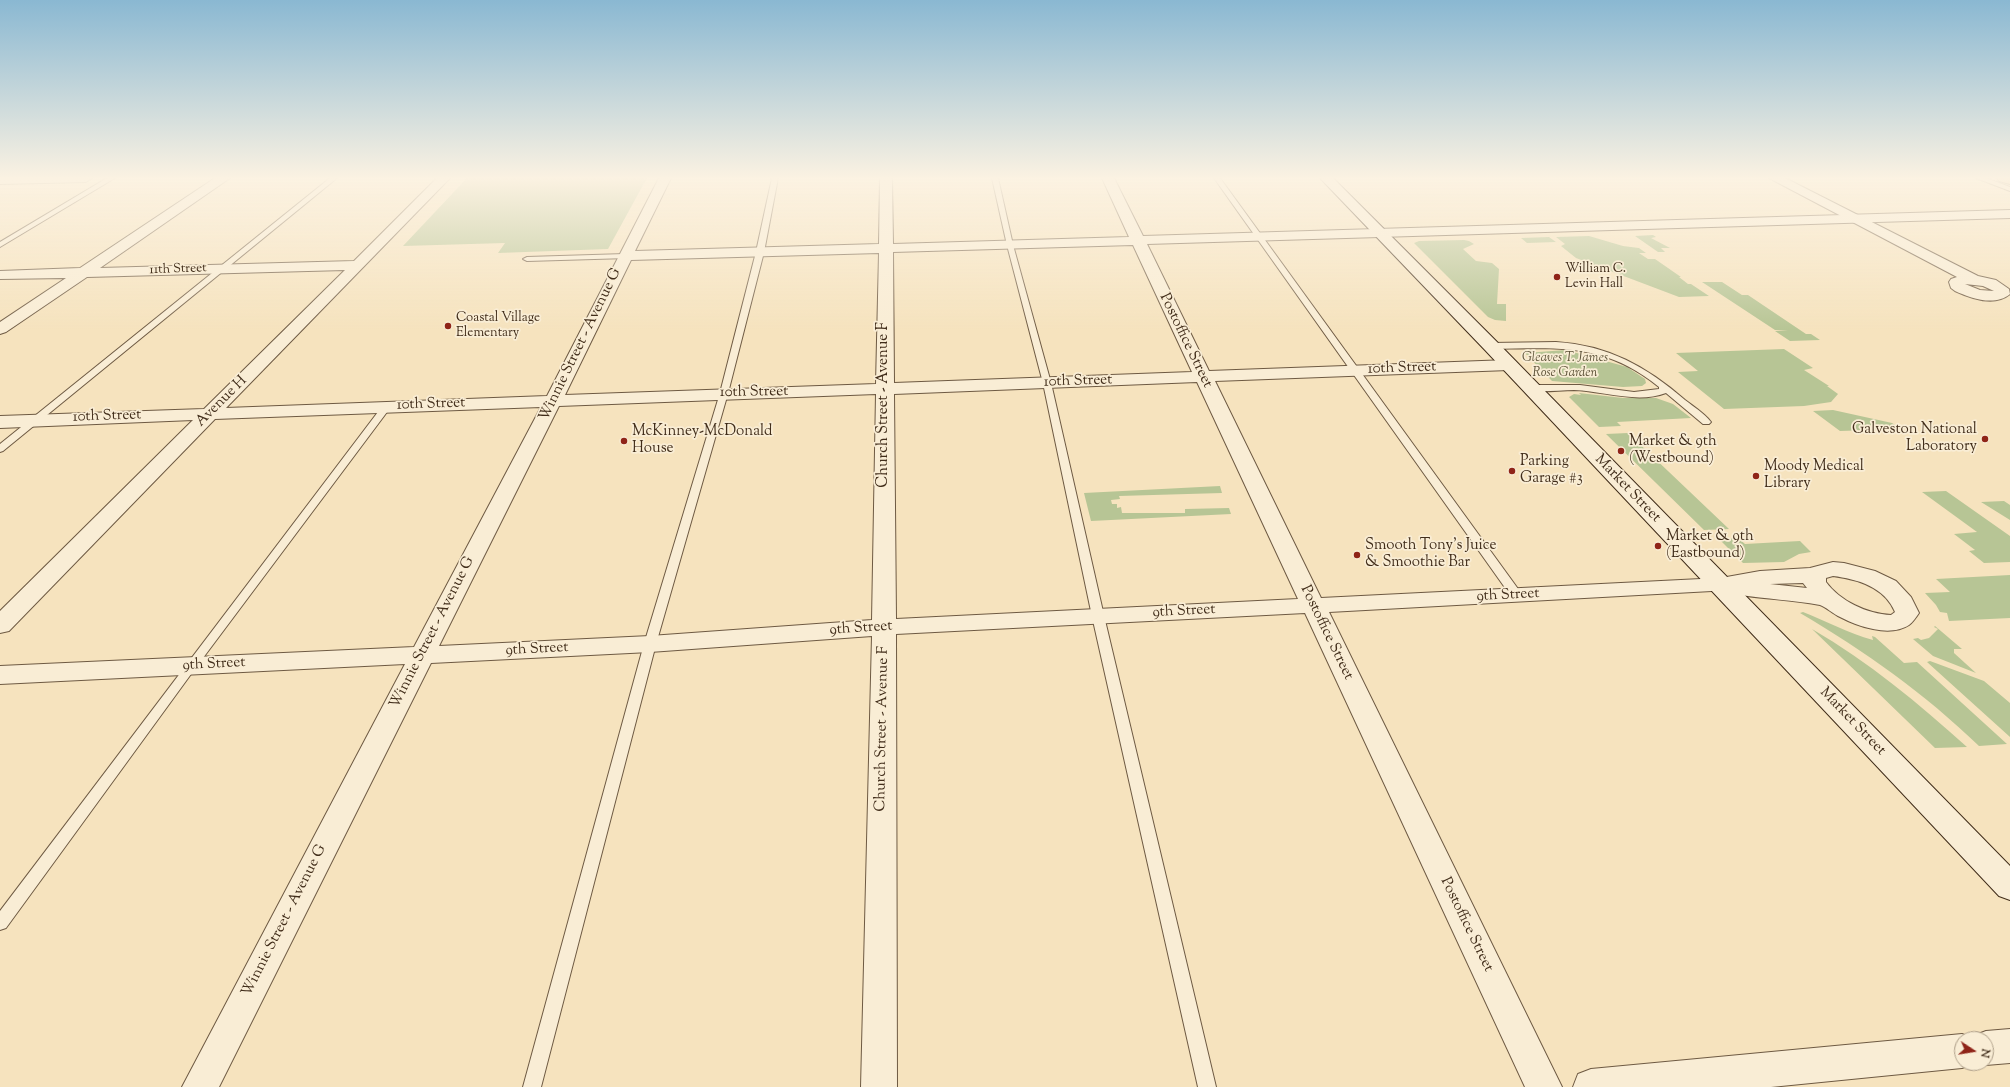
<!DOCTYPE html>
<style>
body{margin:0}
#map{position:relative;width:2010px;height:1087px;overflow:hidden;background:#f6e3be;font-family:"Sorts Mill Goudy",serif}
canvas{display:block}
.north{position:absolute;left:1954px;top:1031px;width:40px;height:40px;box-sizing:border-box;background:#f9edd5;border:1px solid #afa08a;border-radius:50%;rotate:102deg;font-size:11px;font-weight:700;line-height:16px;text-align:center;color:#412d1a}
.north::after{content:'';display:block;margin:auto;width:14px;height:18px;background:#8f2418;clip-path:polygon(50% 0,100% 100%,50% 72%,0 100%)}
</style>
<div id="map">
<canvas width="2010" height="1087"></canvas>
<div class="north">N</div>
</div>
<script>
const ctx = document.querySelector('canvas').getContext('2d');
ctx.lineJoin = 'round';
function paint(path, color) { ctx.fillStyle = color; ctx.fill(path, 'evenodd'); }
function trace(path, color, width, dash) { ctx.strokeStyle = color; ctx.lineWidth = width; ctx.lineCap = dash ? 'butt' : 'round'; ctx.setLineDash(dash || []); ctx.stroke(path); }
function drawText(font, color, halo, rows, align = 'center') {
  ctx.font = font + ' "Sorts Mill Goudy",serif'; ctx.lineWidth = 3.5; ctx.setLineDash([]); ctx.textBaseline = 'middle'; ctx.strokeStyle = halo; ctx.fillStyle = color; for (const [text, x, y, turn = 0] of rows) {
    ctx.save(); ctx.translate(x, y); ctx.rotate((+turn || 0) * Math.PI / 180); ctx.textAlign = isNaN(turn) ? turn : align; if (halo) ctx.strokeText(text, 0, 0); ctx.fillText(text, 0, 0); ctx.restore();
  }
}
const green = new Path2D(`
 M 467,178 L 647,178 L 608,249 L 498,253 L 505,243 L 403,246 Z
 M 1653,235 L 1656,237 L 1651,238 L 1670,248 L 1661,248 L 1665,252 L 1658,252 L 1635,236 Z
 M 1589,236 L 1623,246 L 1639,248 L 1646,253 L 1639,253 L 1648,259 L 1655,259 L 1681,277 L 1679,277 L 1688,284 L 1691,284 L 1709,296 L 1679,297 L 1576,258 L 1561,246 L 1565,244 L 1556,237 Z
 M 1549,237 L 1556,242 L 1527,243 L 1521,238 Z
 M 1464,240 L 1469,241 L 1474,244 L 1463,249 L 1476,261 L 1492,263 L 1499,269 L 1497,304 L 1506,304 L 1506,321 L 1495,320 L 1488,317 L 1414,243 L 1419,241 Z
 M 1702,282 L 1722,282 L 1742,295 L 1748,295 L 1806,334 L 1811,334 L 1820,340 L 1790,341 L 1775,331 L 1788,330 L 1775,330 Z
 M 1784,349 L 1813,368 L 1804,370 L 1829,386 L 1827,386 L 1838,394 L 1831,402 L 1804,406 L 1724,409 L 1678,372 L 1698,371 L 1676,353 Z
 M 1566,350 L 1627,367 L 1645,379 L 1646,383 L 1642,386 L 1623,387 L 1552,381 L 1525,353 Z
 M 1579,393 L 1623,398 L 1656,398 L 1673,404 L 1691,418 L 1617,422 L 1621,426 L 1599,427 L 1569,397 L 1574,394 L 1581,395 Z
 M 1833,410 L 1892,423 L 1901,429 L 1840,431 L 1813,411 Z
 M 1628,433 L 1729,529 L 1704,530 L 1606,434 Z
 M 1220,486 L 1222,493 L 1119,496 L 1120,499 L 1111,500 L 1112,504 L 1117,504 L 1117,508 L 1121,507 L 1122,513 L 1185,513 L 1185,509 L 1229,508 L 1231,514 L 1091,521 L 1084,493 Z
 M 1946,491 L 2010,536 L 2010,562 L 1984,563 L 1969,551 L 1975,550 L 1954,534 L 1977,532 L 1922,492 Z
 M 2004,501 L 2010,505 L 2010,520 L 1981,502 Z
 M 1738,538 L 1745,544 L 1800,541 L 1811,552 L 1799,554 L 1784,562 L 1743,563 L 1719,539 Z
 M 2010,575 L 2010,618 L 1949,621 L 1947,613 L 1940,612 L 1936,605 L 1925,593 L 1950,592 L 1936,579 Z
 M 1803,612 C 1826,621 1848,633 1873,640 L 1872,636 L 1875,637 L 1904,663 L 1917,662 L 2007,744 L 1979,746 C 1924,693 1866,652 1800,613 Z
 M 1935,626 L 1962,649 L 1954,649 L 1954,653 L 1976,673 L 1933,656 L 1913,639 L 1918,638 L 1921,640 L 1929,638 L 1938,629 L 1934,627 Z
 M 1812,629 C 1869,662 1918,703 1967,747 L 1935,748 Z
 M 1930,661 L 1984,681 L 2010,703 L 2010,737 L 1927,662 Z`);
const service = new Path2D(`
 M 107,178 L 115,178 L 0,247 L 0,242 Z
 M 330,178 L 337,178 L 3,451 L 0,452 L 0,444 Z
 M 772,178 L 778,178 L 764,252 L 728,393 L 656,644 L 541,1087 L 523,1087 L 644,644 L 720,393 L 756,252 Z
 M 992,178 L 998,178 L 1013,245 L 1051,383 L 1104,616 L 1216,1087 L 1198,1087 L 1092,616 L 1043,383 L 1007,245 Z
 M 1214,178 L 1220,178 L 1521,593 L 1523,596 L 1521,599 L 1513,599 Z
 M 1976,178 L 1986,178 L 2010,187 L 2010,191 Z
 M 625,254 L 629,256 L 628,258 L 527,261 L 523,259 L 527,257 Z
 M 1556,342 C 1608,345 1647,367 1685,400 C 1694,407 1704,413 1711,422 L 1709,424 L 1703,424 L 1666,393 C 1637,404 1604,391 1574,390 C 1559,390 1541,393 1527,390 L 1526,388 L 1530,385 L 1580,385 L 1634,392 L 1659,389 L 1659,387 C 1604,342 1557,348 1491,349 L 1487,346 L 1491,343 Z
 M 387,403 L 392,406 L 390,408 L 194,670 L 6,928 L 0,930 L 0,911 L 384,404 Z`);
const minor = new Path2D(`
 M 0,178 L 92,178 L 86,182 L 0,184 Z
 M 215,178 L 230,178 L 100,268 L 354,261 L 437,178 L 450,178 L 226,408 L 547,396 L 659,178 L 671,178 L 635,251 L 879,244 L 880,178 L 892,178 L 893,244 L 1129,237 L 1102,178 L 1114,178 L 1143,236 L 2010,210 L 2010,218 L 1147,244 L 1209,371 L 1509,360 L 1515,361 L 1518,365 L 1515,369 L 1509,370 L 1215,381 L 1321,598 L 1721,578 L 1760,571 L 1810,568 L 1833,562 L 1844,563 L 1875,571 L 1896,581 L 1911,597 L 1919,613 C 1916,617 1913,622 1909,625 C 1889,638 1857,626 1838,616 C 1832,613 1826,607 1820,605 C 1793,600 1766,599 1740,595 L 1732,593 L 1730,590 L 1329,612 L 1562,1087 L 1525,1087 L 1305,613 L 896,634 L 897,1087 L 861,1087 L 872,636 L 650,652 L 431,663 L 219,1087 L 182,1087 L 405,664 L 0,684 L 0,666 L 414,647 L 541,407 L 215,419 L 9,631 L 0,633 L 0,611 L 193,420 L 0,428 L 0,416 L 204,409 L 345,270 L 87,277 L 6,332 L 0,334 L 0,322 L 66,278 L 0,279 L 0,271 L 80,268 ZM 1133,245 L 1192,372 L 894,383 L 893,252 ZM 879,253 L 876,384 L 565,395 L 631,260 ZM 1197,382 L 1298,599 L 896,619 L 894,394 ZM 876,394 L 872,620 L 650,636 L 439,646 L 559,406 ZM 1833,576 C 1857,579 1885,587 1895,612 L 1891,615 C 1867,614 1840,601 1826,582 L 1826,578 ZM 1803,583 L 1807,588 L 1770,584 Z`);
const tertiary = new Path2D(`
 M 1769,178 L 1785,178 L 1978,276 L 1996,280 L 2009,289 L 2010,294 C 1995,307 1970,298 1955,291 L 1951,288 L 1949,282 L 1951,279 L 1957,277 ZM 1965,284 L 1983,286 L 1994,291 L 1980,290 Z
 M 2010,1029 L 2010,1063 L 1986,1065 L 1981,1063 L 1986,1063 L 1986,1039 L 1962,1039 L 1962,1063 L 1975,1063 L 1962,1068 L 1771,1087 L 1573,1087 L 1578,1074 L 1591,1069 L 1962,1034 L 1972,1038 L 1973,1036 L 1986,1031 Z`);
const secondary = new Path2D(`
 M 1320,178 L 1333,178 L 1497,342 L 2010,866 L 2010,900 L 1999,896 L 1485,350 Z`);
const primary = new Path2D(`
 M 1997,178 L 2010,178 L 2010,184 L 1999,181 Z`);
const markers = [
 [1557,277,4,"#8f2418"],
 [448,326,4,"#8f2418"],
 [1985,439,4,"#8f2418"],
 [624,441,4,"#8f2418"],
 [1621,451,4,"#8f2418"],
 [1512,471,4,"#8f2418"],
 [1756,476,4,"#8f2418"],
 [1658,546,4,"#8f2418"],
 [1357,555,4,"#8f2418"]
];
const farStreetnames = [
 ["11th Street",178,270,-2]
];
const farPoinames = [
 ["William C.",1565,270],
 ["Levin Hall",1565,285],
 ["Coastal Village",456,319],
 ["Elementary",456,334]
];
const farParknames = [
 ["Gleaves T. James",1565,359],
 ["Rose Garden",1565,374]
];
const streetNames = [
 ["Postoffice Street",1185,341,64],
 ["Winnie Street - Avenue G",581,345,-64],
 ["10th Street",1402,369,-2],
 ["10th Street",1078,382,-2],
 ["10th Street",754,393,-1],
 ["Avenue H",222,402,-45],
 ["10th Street",431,405,-2],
 ["Church Street - Avenue F",884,405,-90],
 ["10th Street",107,417,-2],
 ["Market Street",1627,489,46],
 ["9th Street",1508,596,-3],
 ["9th Street",1184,612,-3],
 ["9th Street",861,629,-4],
 ["Winnie Street - Avenue G",433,633,-63],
 ["Postoffice Street",1326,633,64],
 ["9th Street",537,650,-3],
 ["9th Street",214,665,-3],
 ["Market Street",1852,722,46],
 ["Church Street - Avenue F",883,729,-89],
 ["Winnie Street - Avenue G",285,921,-63],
 ["Postoffice Street",1466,925,64]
];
const poiNames = [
 ["Galveston National",1977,430,"right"],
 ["Laboratory",1977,447,"right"],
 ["McKinney-McDonald",632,432],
 ["House",632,449],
 ["Market & 9th",1629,442],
 ["(Westbound)",1629,459],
 ["Parking",1520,462],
 ["Garage #3",1520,479],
 ["Moody Medical",1764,467],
 ["Library",1764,484],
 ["Market & 9th",1666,537],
 ["(Eastbound)",1666,554],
 ["Smooth Tony's Juice",1365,546],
 ["& Smoothie Bar",1365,563]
];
paint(green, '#b7c595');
trace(service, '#6e5a43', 2);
trace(minor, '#6e5a43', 2);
trace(tertiary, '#6e5a43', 2);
trace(secondary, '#412d1a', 2);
trace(primary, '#412d1a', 2);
paint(service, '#f9edd5');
paint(minor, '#f9edd5');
paint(tertiary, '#f9edd5');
paint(secondary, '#f9edd5');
paint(primary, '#ebc27f');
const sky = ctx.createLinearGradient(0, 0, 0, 330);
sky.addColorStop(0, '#8ab8d2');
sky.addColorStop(0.54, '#fbf2e2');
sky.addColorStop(1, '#fbf2e200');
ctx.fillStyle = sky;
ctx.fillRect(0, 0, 2010, 330);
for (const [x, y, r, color] of markers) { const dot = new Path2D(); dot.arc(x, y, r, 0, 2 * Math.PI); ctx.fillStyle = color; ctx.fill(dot); trace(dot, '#f9edd5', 1.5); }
drawText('13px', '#412d1a', '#f9edd5', farStreetnames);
drawText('13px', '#412d1a', '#f9edd5', farPoinames, 'left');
drawText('italic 13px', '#5e5339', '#f9edd5', farParknames);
drawText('15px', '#412d1a', '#f9edd5', streetNames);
drawText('15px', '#412d1a', '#f9edd5', poiNames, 'left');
</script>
